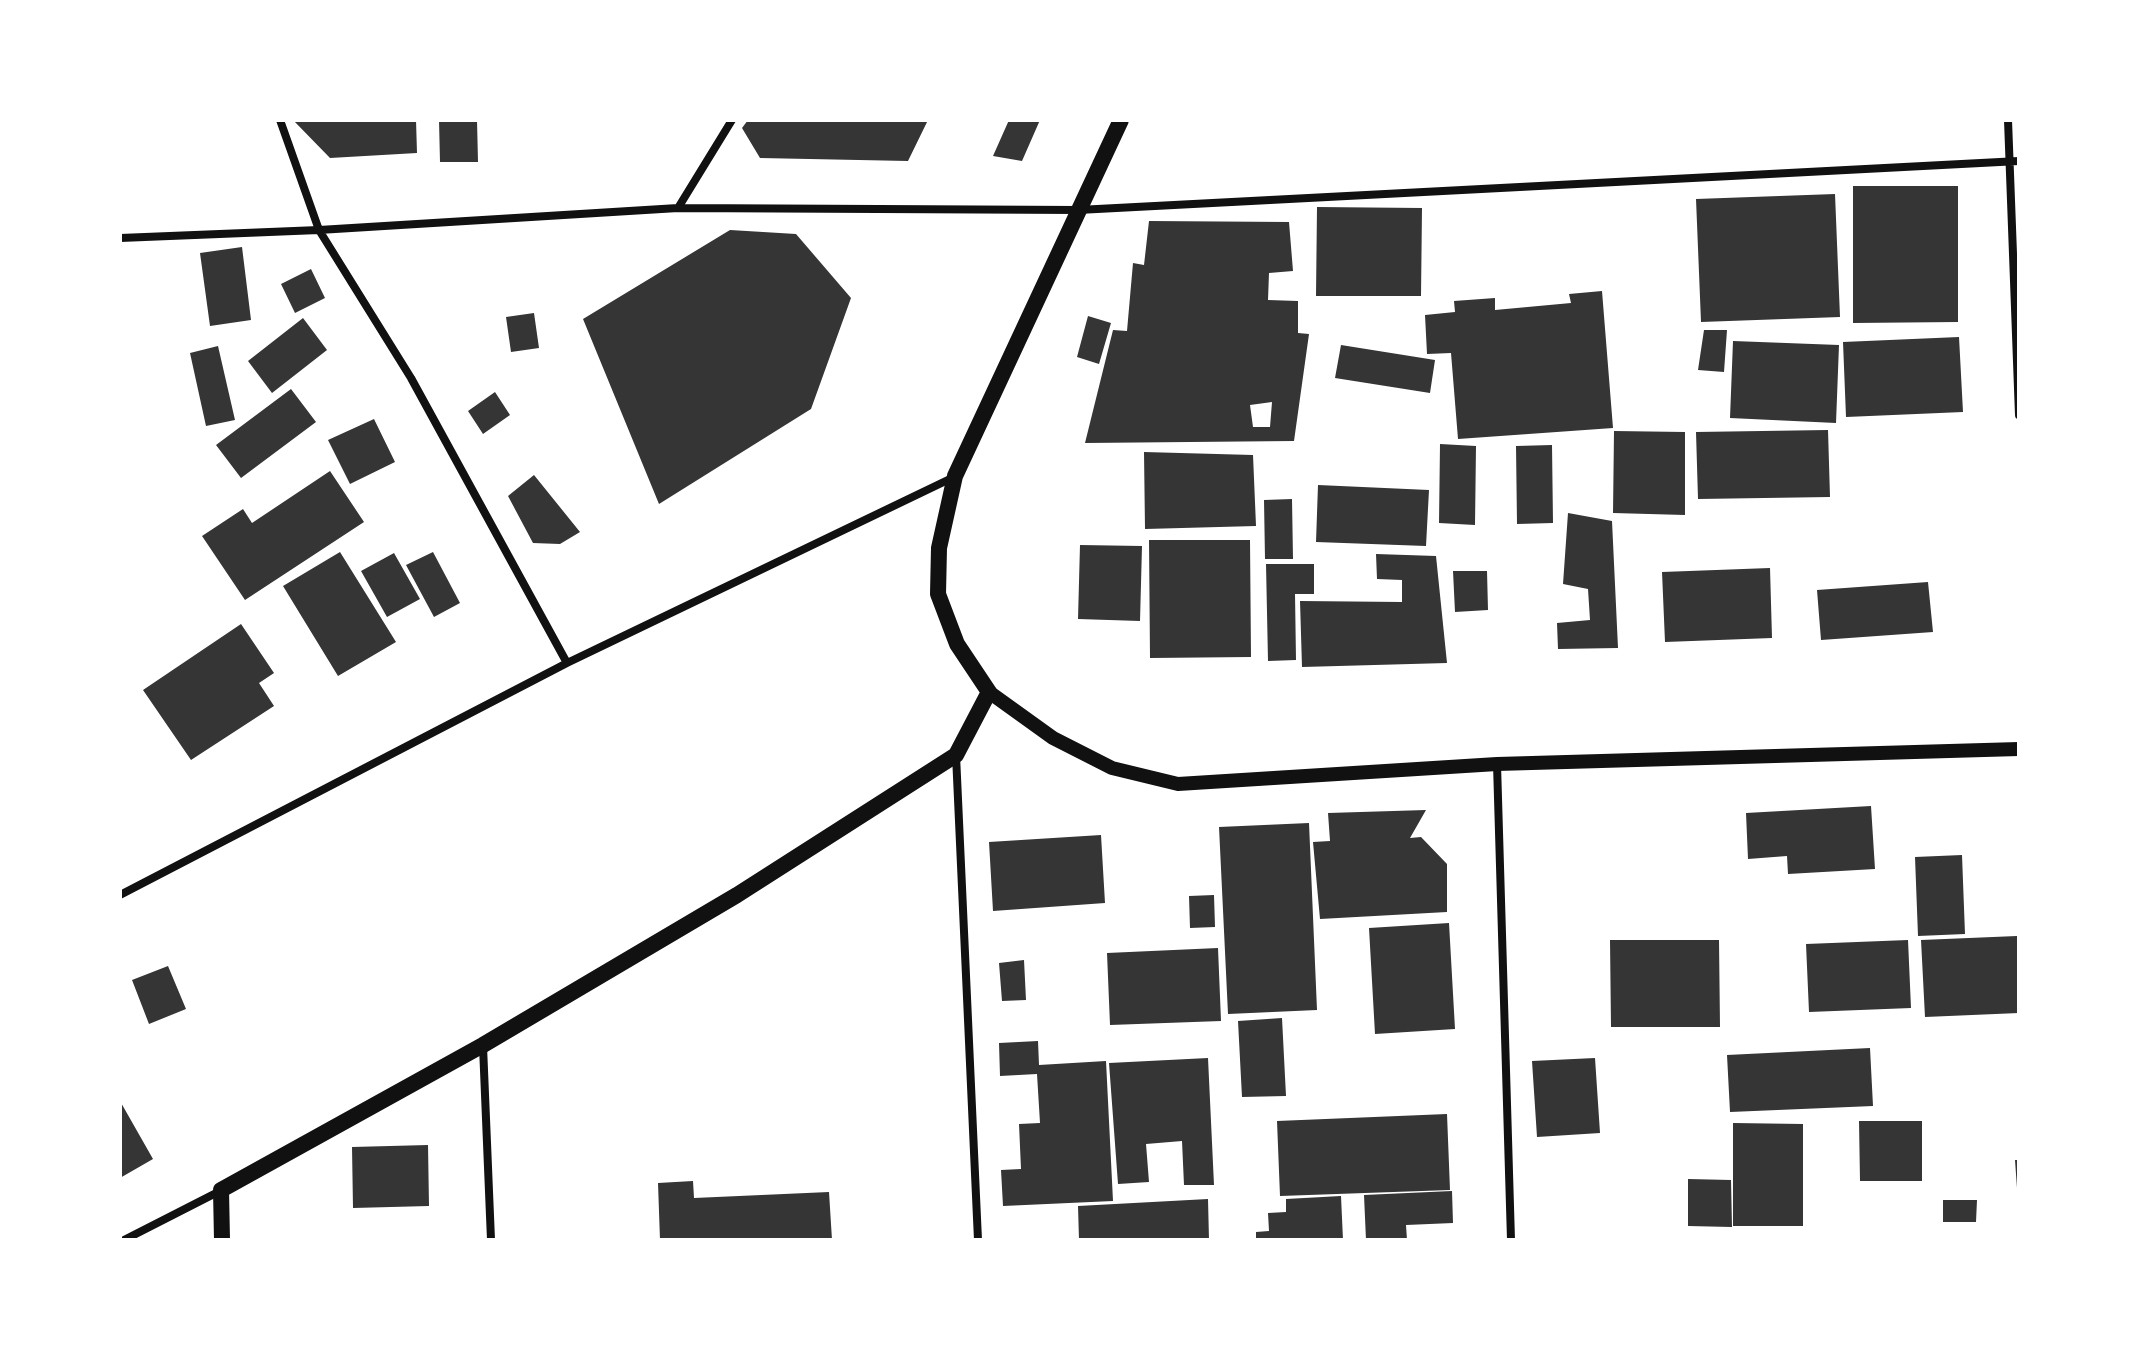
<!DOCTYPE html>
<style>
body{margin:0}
#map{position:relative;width:2139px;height:1360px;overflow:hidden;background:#fff;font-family:Inter,sans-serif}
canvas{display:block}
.frame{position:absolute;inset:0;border:122px solid #fff;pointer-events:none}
</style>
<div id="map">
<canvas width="2139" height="1360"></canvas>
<div class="frame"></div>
</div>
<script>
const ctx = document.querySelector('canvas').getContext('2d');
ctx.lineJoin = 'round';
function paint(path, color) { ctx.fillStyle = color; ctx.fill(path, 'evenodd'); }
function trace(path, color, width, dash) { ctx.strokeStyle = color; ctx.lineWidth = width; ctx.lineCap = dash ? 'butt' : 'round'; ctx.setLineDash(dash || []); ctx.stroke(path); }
const building = new Path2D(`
 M 293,120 L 416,120 L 417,153 L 330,158 Z
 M 439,120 L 477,120 L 478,162 L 440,162 Z
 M 748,120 L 928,120 L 908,161 L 760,158 L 742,128 Z
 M 1009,120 L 1040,120 L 1022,161 L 993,156 Z
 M 1853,186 L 1958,186 L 1958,322 L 1853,323 Z
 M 1835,194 L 1840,317 L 1701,322 L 1696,199 Z
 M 1317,207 L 1422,208 L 1421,296 L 1316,296 Z
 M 1149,221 L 1289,222 L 1293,271 L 1269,273 L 1268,300 L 1298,301 L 1298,333 L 1309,334 L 1294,441 L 1085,443 L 1113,330 L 1127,331 L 1133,263 L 1144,265 ZM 1272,402 L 1270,427 L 1253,427 L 1250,405 Z
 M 730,230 L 796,234 L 851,298 L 811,409 L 659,504 L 583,319 Z
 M 242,247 L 251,320 L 210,326 L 200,253 Z
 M 311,269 L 325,298 L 295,313 L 281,284 Z
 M 1602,291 L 1613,428 L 1458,439 L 1451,353 L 1427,354 L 1425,315 L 1455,312 L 1454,301 L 1495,298 L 1495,310 L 1571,303 L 1569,294 Z
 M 534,313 L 539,348 L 511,352 L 506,317 Z
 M 1088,316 L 1111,323 L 1099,364 L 1077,357 Z
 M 303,318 L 327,350 L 272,393 L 248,361 Z
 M 1704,330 L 1727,330 L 1724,372 L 1698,370 Z
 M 1959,337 L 1963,412 L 1846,417 L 1843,342 Z
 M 1733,341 L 1839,345 L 1836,423 L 1730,418 Z
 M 1341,345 L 1435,360 L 1430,393 L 1335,378 Z
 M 218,346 L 235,420 L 206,426 L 190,353 Z
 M 291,389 L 316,422 L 241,478 L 216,445 Z
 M 495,392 L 510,415 L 483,434 L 468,411 Z
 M 374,419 L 395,462 L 350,484 L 328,440 Z
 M 1828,430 L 1830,497 L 1698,499 L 1696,432 Z
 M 1614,431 L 1685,432 L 1685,515 L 1613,513 Z
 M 1440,444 L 1476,446 L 1475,525 L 1439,523 Z
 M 1552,445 L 1553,523 L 1517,524 L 1516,446 Z
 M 1144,452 L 1253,455 L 1256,526 L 1145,529 Z
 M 330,471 L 364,522 L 245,600 L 202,536 L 243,509 L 252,523 Z
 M 534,475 L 580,532 L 560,544 L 533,543 L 508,496 Z
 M 1318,485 L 1429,490 L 1426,546 L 1316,542 Z
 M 1292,499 L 1293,559 L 1265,559 L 1264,500 Z
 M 1568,513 L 1612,521 L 1618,648 L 1558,649 L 1557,623 L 1590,620 L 1588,589 L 1563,584 Z
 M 1149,540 L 1250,540 L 1251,657 L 1150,658 Z
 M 1080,545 L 1142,546 L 1140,621 L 1078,619 Z
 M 340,552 L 396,642 L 338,676 L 283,586 Z
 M 433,552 L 460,603 L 434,617 L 406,565 Z
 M 394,553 L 420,599 L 387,617 L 361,571 Z
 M 1376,554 L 1436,556 L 1447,663 L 1302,667 L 1300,601 L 1402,602 L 1402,580 L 1377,579 Z
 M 1266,564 L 1314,564 L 1314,594 L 1295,594 L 1296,660 L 1268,661 Z
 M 1770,568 L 1772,638 L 1665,642 L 1662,572 Z
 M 1453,571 L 1487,571 L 1488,610 L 1455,612 Z
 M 1928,582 L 1933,632 L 1821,640 L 1817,590 Z
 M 241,624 L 274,673 L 259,683 L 274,706 L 191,760 L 143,690 Z
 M 1871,806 L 1875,869 L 1788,874 L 1787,856 L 1748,859 L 1746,813 Z
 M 1426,810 L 1410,838 L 1421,837 L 1447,864 L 1447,912 L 1320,919 L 1313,842 L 1330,841 L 1328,813 Z
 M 1309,823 L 1317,1010 L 1228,1014 L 1219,827 Z
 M 1101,835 L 1105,903 L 993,911 L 989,842 Z
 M 1962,855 L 1965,934 L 1918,936 L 1915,857 Z
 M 1214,895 L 1215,927 L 1190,928 L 1189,896 Z
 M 1449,923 L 1455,1029 L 1375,1034 L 1369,928 Z
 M 2017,936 L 2019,1013 L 1925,1017 L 1921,940 Z
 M 1610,940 L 1719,940 L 1720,1027 L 1611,1027 Z
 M 1908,940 L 1911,1008 L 1809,1012 L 1806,944 Z
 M 1218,948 L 1221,1021 L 1110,1025 L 1107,953 Z
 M 1024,960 L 1026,1000 L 1002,1001 L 999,963 Z
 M 168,966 L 186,1009 L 149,1024 L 132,980 Z
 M 1282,1018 L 1286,1096 L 1242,1097 L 1238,1021 Z
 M 1038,1041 L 1039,1065 L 1106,1061 L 1113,1201 L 1003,1206 L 1001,1170 L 1021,1169 L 1019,1124 L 1040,1123 L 1037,1074 L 1000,1076 L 999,1043 Z
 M 1870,1048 L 1873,1106 L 1730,1112 L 1727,1055 Z
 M 1208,1058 L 1214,1185 L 1184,1185 L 1182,1141 L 1146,1144 L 1149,1182 L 1118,1184 L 1109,1063 Z
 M 1595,1058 L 1600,1133 L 1537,1137 L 1532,1061 Z
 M 120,1101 L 153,1159 L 120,1178 Z
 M 1447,1114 L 1450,1190 L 1280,1196 L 1277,1121 Z
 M 1859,1121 L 1922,1121 L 1922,1181 L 1860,1181 Z
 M 1733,1123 L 1803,1124 L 1803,1226 L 1733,1226 Z
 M 428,1145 L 429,1206 L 353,1208 L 352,1147 Z
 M 2015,1160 L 2019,1160 L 2019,1188 L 2017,1188 Z
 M 1688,1179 L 1731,1180 L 1732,1227 L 1688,1226 Z
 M 693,1181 L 694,1198 L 829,1192 L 832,1240 L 660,1240 L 658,1183 Z
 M 1452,1191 L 1453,1223 L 1406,1225 L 1407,1240 L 1366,1240 L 1364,1195 Z
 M 1341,1196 L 1343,1240 L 1256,1240 L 1256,1232 L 1269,1231 L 1268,1213 L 1286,1212 L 1286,1199 Z
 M 1208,1199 L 1209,1240 L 1079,1240 L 1078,1206 Z
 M 1943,1200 L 1977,1200 L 1976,1222 L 1943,1222 Z`);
const minor = new Path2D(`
 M 280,120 L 319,230 L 411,378 L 567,663
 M 2008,120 L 2019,415
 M 678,208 L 732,120
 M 120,238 L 319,230 L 678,208 L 1078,210 L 2019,161
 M 956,755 L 978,1240
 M 1497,764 L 1511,1240
 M 120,895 L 567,663 L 952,478
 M 483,1046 L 491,1240
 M 124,1240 L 220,1191`);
const tertiary = new Path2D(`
 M 989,692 L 1053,738 L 1112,768 L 1178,784 L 1497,764 L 2019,749`);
const secondary = new Path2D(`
 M 222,1240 L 221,1190 L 483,1045 L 737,895 L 956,755 L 989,692 L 957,644 L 938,594 L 939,548 L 955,476 L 1121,120`);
paint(building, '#353535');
trace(minor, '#111', 8);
trace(tertiary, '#111', 14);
trace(secondary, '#111', 16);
</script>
